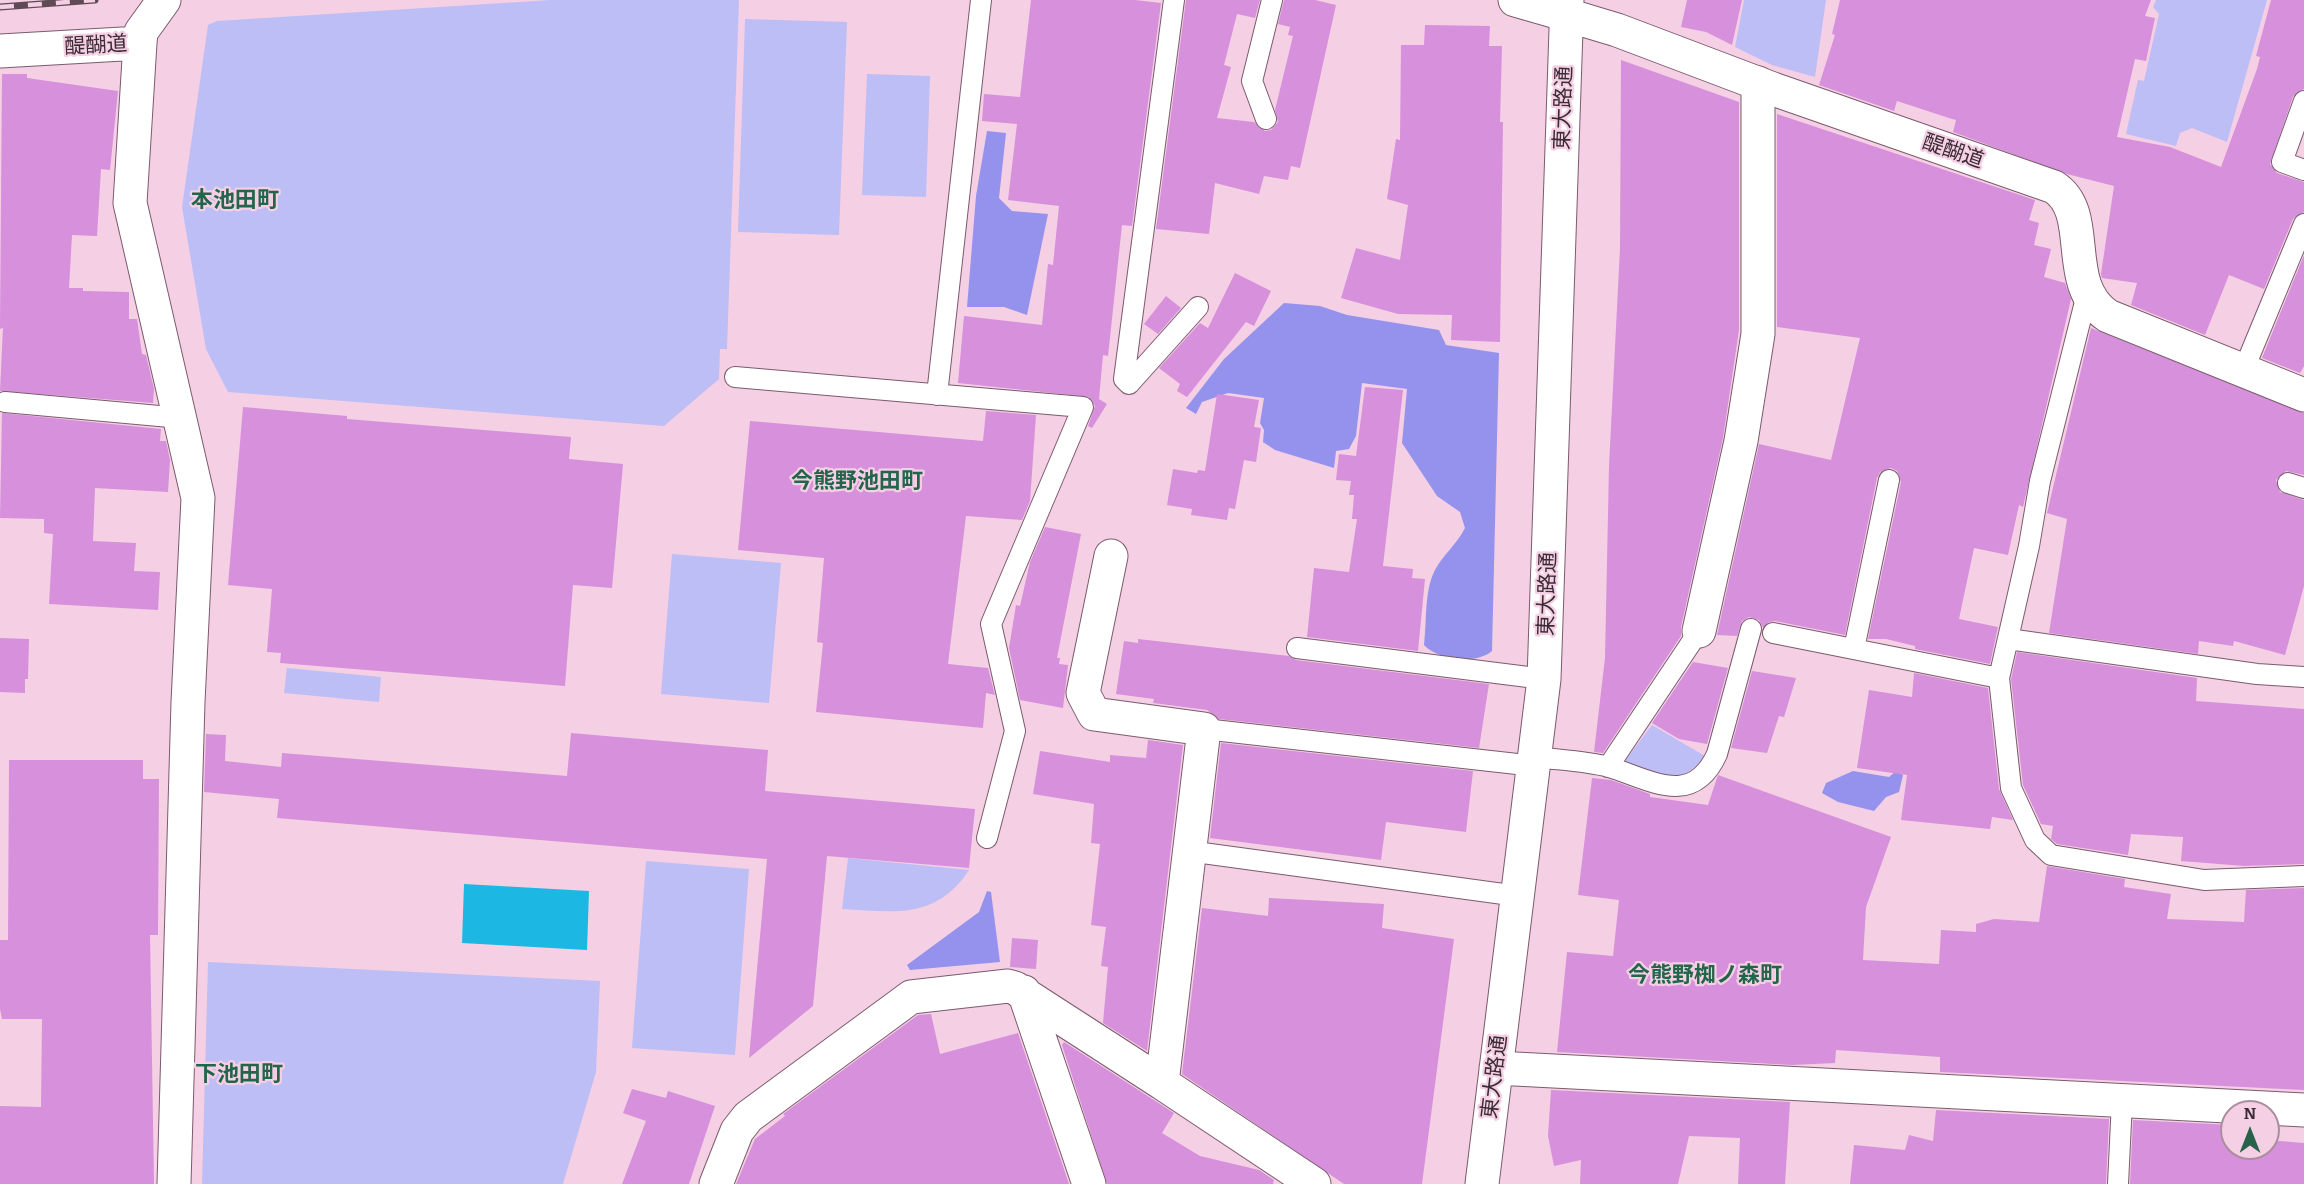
<!DOCTYPE html>
<meta charset="utf-8">
<style>
body{margin:0}
#map{position:relative;width:2304px;height:1184px;overflow:hidden;background:#f5cfe4;font-family:Bitter,serif}
canvas{display:block}
.north{position:absolute;left:2220px;top:1100px;width:60px;height:60px;box-sizing:border-box;background:#f5cfe4;border:2px solid #aa8e9e;border-radius:50%;rotate:0deg;font-size:16px;font-weight:700;line-height:24px;text-align:center;color:#3a2c34}
.north::after{content:'';display:block;margin:auto;width:21px;height:27px;background:#29624a;clip-path:polygon(50% 0,100% 100%,50% 72%,0 100%)}
</style>
<div id="map">
<canvas width="2304" height="1184"></canvas>
<div class="north">N</div>
</div>
<script>
const ctx = document.querySelector('canvas').getContext('2d');
ctx.lineJoin = 'round';
function paint(path, color) { ctx.fillStyle = color; ctx.fill(path, 'evenodd'); }
function trace(path, color, width, dash) { ctx.strokeStyle = color; ctx.lineWidth = width; ctx.lineCap = dash ? 'butt' : 'round'; ctx.setLineDash(dash || []); ctx.stroke(path); }
function drawText(font, color, halo, rows, align = 'center') {
  ctx.font = font + ' Bitter,"Noto Sans JP",serif'; ctx.lineWidth = 4.5; ctx.setLineDash([]); ctx.textBaseline = 'middle'; ctx.strokeStyle = halo; ctx.fillStyle = color; for (const [text, x, y, turn = 0] of rows) {
    ctx.save(); ctx.translate(x, y); ctx.rotate((+turn || 0) * Math.PI / 180); ctx.textAlign = isNaN(turn) ? turn : align; if (halo) ctx.strokeText(text, 0, 0); ctx.fillText(text, 0, 0); ctx.restore();
  }
}
const green = new Path2D(`
 M 551,0 L 739,0 L 727,349 L 720,349 L 719,379 L 664,426 L 228,392 L 206,349 L 182,207 L 208,25 L 217,21 Z
 M 1744,0 L 1826,0 L 1815,77 L 1772,65 L 1735,47 Z
 M 2156,0 L 2267,0 L 2227,142 L 2192,128 L 2180,133 L 2176,146 L 2126,134 L 2138,80 L 2144,81 L 2159,14 L 2153,7 Z
 M 745,19 L 847,22 L 839,235 L 738,232 Z
 M 867,74 L 930,76 L 926,197 L 862,195 Z
 M 672,554 L 781,563 L 769,703 L 661,694 Z
 M 287,668 L 381,677 L 379,702 L 284,693 Z
 M 1652,725 L 1705,756 C 1680,789 1655,775 1621,766 Z
 M 848,858 L 969,870 C 936,920 895,912 842,909 Z
 M 646,861 L 749,869 L 735,1055 L 632,1048 Z
 M 208,962 L 600,981 L 596,1072 L 563,1184 L 202,1184 Z`);
const forest = new Path2D(`
 M 987,131 L 1006,133 L 999,198 L 1012,211 L 1048,214 L 1027,315 L 1004,307 L 967,307 L 976,196 Z
 M 1284,303 L 1320,306 L 1347,315 L 1439,330 L 1446,345 L 1499,353 L 1492,651 C 1476,665 1438,660 1424,645 C 1427,622 1424,591 1435,570 C 1443,555 1457,544 1465,528 L 1460,512 L 1437,496 L 1402,443 L 1407,389 L 1362,383 L 1356,436 L 1349,449 L 1336,451 L 1334,468 L 1275,450 L 1263,442 L 1264,430 L 1260,423 L 1264,398 L 1228,393 L 1202,402 L 1196,414 L 1186,408 L 1224,359 Z
 M 1897,770 L 1903,775 L 1899,792 L 1886,797 L 1874,811 L 1838,802 L 1822,793 L 1826,783 L 1853,771 L 1889,777 Z
 M 987,891 L 991,892 L 1000,962 L 910,970 L 907,965 L 979,912 Z`);
const water = new Path2D(`
 M 464,884 L 589,891 L 587,950 L 462,943 Z`);
const building = new Path2D(`
 M 1031,0 L 1135,0 L 1161,3 L 1132,226 L 1122,225 L 1108,356 L 1103,355 L 1099,399 L 1107,404 L 1092,428 L 1088,426 L 1095,406 L 1089,397 L 958,383 L 964,316 L 1042,325 L 1048,264 L 1053,265 L 1059,206 L 1008,200 L 1017,124 L 982,121 L 984,94 L 1020,97 Z
 M 1186,0 L 1260,0 L 1255,18 L 1237,14 L 1224,65 L 1231,67 L 1217,118 L 1254,122 L 1265,131 L 1271,130 L 1278,122 L 1275,110 L 1293,36 L 1288,35 L 1290,27 L 1278,24 L 1284,0 L 1315,0 L 1336,5 L 1300,168 L 1291,166 L 1288,180 L 1264,176 L 1259,194 L 1215,183 L 1209,234 L 1156,229 Z
 M 1687,0 L 1742,0 L 1732,45 L 1706,32 L 1681,27 Z
 M 1840,0 L 2151,0 L 2145,16 L 2155,18 L 2146,61 L 2135,59 L 2117,137 L 2170,147 L 2221,167 L 2257,69 L 2260,57 L 2256,56 L 2271,0 L 2304,0 L 2304,89 L 2297,92 L 2293,97 L 2270,164 L 2277,173 L 2304,182 L 2304,212 L 2293,219 L 2264,289 L 2229,275 L 2205,335 L 2131,305 L 2137,283 L 2102,278 L 2101,274 L 2114,186 L 2067,174 L 1953,132 L 1956,120 L 1952,119 L 1897,101 L 1894,111 L 1819,85 L 1835,35 L 1832,34 Z
 M 1425,25 L 1490,26 L 1489,46 L 1502,46 L 1500,122 L 1503,122 L 1500,342 L 1451,340 L 1452,315 L 1398,314 L 1341,298 L 1356,248 L 1400,260 L 1408,205 L 1387,199 L 1396,139 L 1400,140 L 1401,45 L 1424,45 Z
 M 1621,60 L 1739,102 L 1739,330 L 1723,438 L 1681,627 L 1681,636 L 1603,753 L 1594,752 L 1605,658 L 1609,466 L 1620,248 Z
 M 2,74 L 27,74 L 27,78 L 118,91 L 110,170 L 101,169 L 97,236 L 72,235 L 69,288 L 83,288 L 83,291 L 129,292 L 129,319 L 137,319 L 142,354 L 146,355 L 154,389 L 153,403 L 0,391 L 3,328 L 0,329 Z
 M 1777,114 L 2035,200 L 2029,220 L 2039,223 L 2034,245 L 2051,249 L 2044,277 L 2065,283 L 2071,299 L 2023,507 L 2019,505 L 2008,555 L 1974,548 L 1959,619 L 1998,627 L 1990,664 L 1915,649 L 1915,646 L 1886,639 L 1868,639 L 1901,482 L 1897,471 L 1891,468 L 1880,472 L 1877,478 L 1845,635 L 1775,621 L 1769,622 L 1763,628 L 1759,620 L 1749,617 L 1742,621 L 1737,636 L 1717,635 L 1759,444 L 1831,460 L 1860,338 L 1777,327 Z
 M 2304,255 L 2304,366 L 2300,373 L 2262,358 Z
 M 1235,273 L 1271,291 L 1254,326 L 1246,322 L 1187,397 L 1177,391 L 1180,384 L 1159,368 L 1200,323 L 1208,328 Z
 M 1166,296 L 1181,308 L 1158,334 L 1144,324 Z
 M 2091,328 L 2304,413 L 2304,475 L 2286,471 L 2276,480 L 2280,492 L 2304,500 L 2304,586 L 2285,655 L 2234,641 L 2233,646 L 2199,641 L 2198,654 L 2049,633 L 2067,519 L 2047,513 Z
 M 1365,387 L 1403,390 L 1383,566 L 1413,569 L 1412,578 L 1425,579 L 1418,651 L 1307,637 L 1314,568 L 1349,572 L 1357,519 L 1352,519 L 1354,495 L 1349,495 L 1351,481 L 1336,480 L 1339,454 L 1356,456 Z
 M 1217,394 L 1259,400 L 1254,427 L 1261,428 L 1256,462 L 1244,460 L 1235,509 L 1229,508 L 1227,520 L 1191,515 L 1192,509 L 1167,505 L 1173,469 L 1197,473 L 1198,470 L 1205,471 Z
 M 243,407 L 347,416 L 347,419 L 571,437 L 569,459 L 623,464 L 612,588 L 573,585 L 565,686 L 280,663 L 281,653 L 267,652 L 272,589 L 228,585 Z
 M 986,411 L 1036,415 L 1030,501 L 1022,520 L 966,516 L 948,664 L 988,668 L 995,695 L 986,693 L 983,728 L 816,712 L 823,643 L 817,642 L 824,558 L 738,550 L 750,421 L 983,441 Z
 M 2,413 L 161,429 L 160,441 L 166,441 L 170,460 L 168,492 L 95,488 L 93,541 L 136,543 L 134,571 L 160,572 L 158,610 L 49,604 L 53,534 L 44,533 L 44,519 L 0,518 Z
 M 1045,527 L 1081,534 L 1057,658 L 1060,658 L 1059,664 L 1068,665 L 1063,708 L 1020,700 L 1009,648 L 1016,605 L 1020,606 L 1030,562 Z
 M 0,638 L 29,639 L 28,679 L 25,679 L 25,693 L 0,692 Z
 M 1138,639 L 1289,656 L 1296,660 L 1489,684 L 1479,748 L 1219,719 L 1207,710 L 1153,703 L 1154,699 L 1116,694 L 1124,641 L 1138,643 Z
 M 2017,652 L 2197,678 L 2196,701 L 2304,709 L 2304,864 L 2244,866 L 2181,861 L 2183,837 L 2131,834 L 2128,855 L 2057,844 L 2051,839 L 2053,826 L 2041,824 L 2023,785 L 2011,679 Z
 M 1693,662 L 1728,668 L 1707,744 L 1679,739 L 1652,723 Z
 M 1752,671 L 1796,678 L 1784,717 L 1779,716 L 1767,753 L 1731,748 Z
 M 1914,673 L 1988,688 L 1999,789 L 2013,820 L 1992,817 L 1990,829 L 1901,820 L 1907,775 L 1857,768 L 1869,690 L 1912,697 Z
 M 571,733 L 768,750 L 765,791 L 975,809 L 969,868 L 827,856 L 813,1006 L 749,1058 L 767,859 L 277,818 L 279,799 L 204,792 L 206,734 L 226,735 L 225,761 L 281,767 L 282,753 L 567,776 Z
 M 1148,740 L 1183,745 L 1147,1051 L 1103,1023 L 1108,967 L 1101,966 L 1106,927 L 1091,925 L 1100,844 L 1091,843 L 1094,804 L 1033,794 L 1040,751 L 1110,762 L 1110,755 L 1146,758 Z
 M 1221,743 L 1473,771 L 1466,832 L 1386,822 L 1381,860 L 1210,838 Z
 M 9,760 L 143,760 L 143,779 L 159,779 L 158,935 L 150,935 L 154,1184 L 0,1184 L 0,1106 L 41,1107 L 42,1019 L 2,1019 L 0,1009 L 0,940 L 8,940 Z
 M 1718,775 L 1891,837 L 1866,907 L 1863,960 L 1939,964 L 1941,930 L 1976,932 L 1976,924 L 1994,919 L 2039,922 L 2047,866 L 2125,879 L 2124,887 L 2171,894 L 2167,919 L 2244,922 L 2246,890 L 2304,888 L 2304,1090 L 1940,1072 L 1940,1057 L 1836,1050 L 1835,1063 L 1792,1065 L 1557,1052 L 1567,952 L 1613,956 L 1619,900 L 1578,895 L 1592,778 L 1611,780 L 1650,794 L 1650,797 L 1708,805 Z
 M 1269,898 L 1384,904 L 1382,928 L 1454,939 L 1422,1184 L 1344,1184 L 1182,1074 L 1202,908 L 1268,916 Z
 M 1012,938 L 1038,940 L 1036,969 L 1010,967 Z
 M 931,1014 L 940,1054 L 1018,1033 L 1069,1184 L 736,1184 L 755,1139 L 785,1116 L 783,1114 L 918,1015 Z
 M 1064,1042 L 1174,1113 L 1162,1133 L 1200,1156 L 1259,1170 L 1274,1180 L 1273,1184 L 1107,1184 L 1062,1045 Z
 M 632,1089 L 666,1098 L 668,1091 L 715,1106 L 689,1184 L 622,1184 L 646,1121 L 623,1113 Z
 M 1551,1090 L 1790,1102 L 1785,1184 L 1738,1184 L 1740,1138 L 1689,1136 L 1678,1184 L 1580,1184 L 1581,1160 L 1554,1166 L 1548,1136 Z
 M 1936,1110 L 2109,1119 L 2106,1184 L 1850,1184 L 1854,1145 L 1905,1150 L 1909,1135 L 1933,1141 Z
 M 2133,1120 L 2232,1125 L 2232,1148 L 2268,1148 L 2268,1140 L 2304,1143 L 2304,1184 L 2130,1184 Z`);
const lane = new Path2D(`
 M 1174,0 L 1124,379 L 1129,384 L 1198,307
 M 2304,101 L 2282,162 L 2304,170
 M 1266,119 L 1252,81 L 1272,0
 M 2087,294 L 2040,481 L 2029,546 L 1999,678 L 2011,788 L 2035,840 L 2051,855 L 2204,880 L 2304,876
 M 2244,369 L 2304,224
 M 735,377 L 1083,407 L 991,624 L 1015,731 L 987,838
 M 937,395 L 981,0
 M 5,402 L 181,418
 M 2288,483 L 2304,488
 M 1773,633 L 1999,678
 M 2008,639 L 2257,674 L 2304,677
 M 1297,648 L 1544,679
 M 1854,649 L 1889,480
 M 1204,729 L 1535,766
 M 1536,757 C 1559,760 1586,761 1609,767 C 1649,779 1692,809 1717,754 L 1751,629
 M 1608,767 L 1699,631
 M 1188,851 L 1518,896
 M 2118,1184 L 2122,1101`);
const street = new Path2D(`
 M 1515,0 L 1567,15
 M 140,43 L 130,203 L 198,498 L 188,702 L 174,1184
 M 0,51 L 140,43 L 141,32 L 164,0
 M 1111,556 L 1083,693 L 1094,714 L 1204,729 L 1162,1083 L 1314,1184
 M 1699,631 L 1741,441 L 1758,334 L 1758,83
 M 1024,992 L 1089,1184
 M 716,1184 L 737,1131 L 748,1117 L 911,997 L 1008,986 L 1015,988 L 1162,1083`);
const secondary = new Path2D(`
 M 1567,15 L 1617,30 L 1773,89 L 2054,187 C 2095,214 2060,284 2108,316 L 2304,395
 M 1496,1068 L 2304,1110
 M 1482,1184 L 1544,679 L 1567,0`);
const rail = new Path2D(`
 M 0,7 L 95,0`);
const streetNames = [
 ["醍醐道",96,46,-3],
 ["東大路通",1564,108,-88],
 ["醍醐道",1953,152,19],
 ["東大路通",1548,594,-88],
 ["東大路通",1495,1077,-83]
];
const neighbourhoodNames = [
 ["本池田町",235,201],
 ["今熊野池田町",857,482],
 ["今熊野椥ノ森町",1705,976],
 ["下池田町",239,1075]
];
paint(green, '#bdbef6');
paint(forest, '#9492ed');
paint(water, '#1cb7e3');
paint(building, '#d690dc');
trace(lane, '#7b5b6d', 22);
trace(street, '#7b5b6d', 35);
trace(secondary, '#7b5b6d', 35);
trace(lane, '#fff', 20);
trace(street, '#fff', 33);
trace(secondary, '#fff', 33);
trace(rail, '#5e4b56', 7);
trace(rail, '#f5cfe4', 4.5, [14]);
drawText('21px', '#3a2c34', '#f5cfe4', streetNames);
drawText('bold 22px', '#23654b', '#f5cfe4', neighbourhoodNames);
</script>
